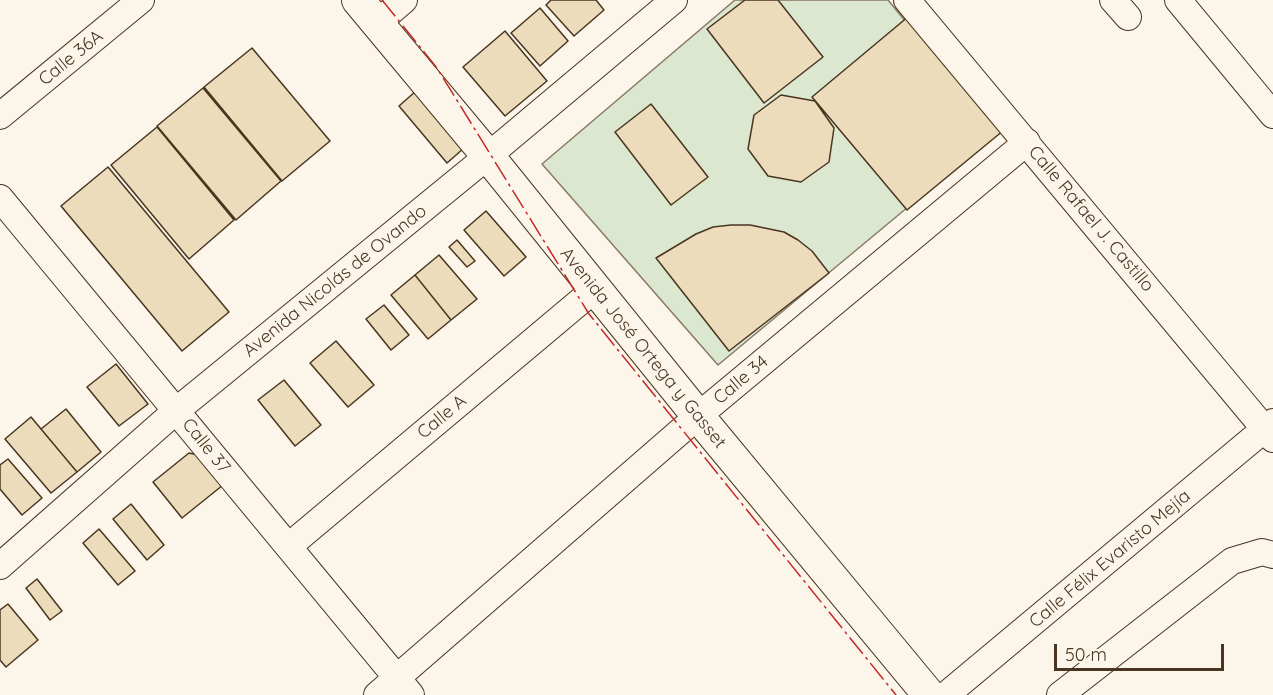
<!DOCTYPE html>
<meta charset="utf-8">
<style>
body{margin:0}
#map{position:relative;width:1273px;height:695px;overflow:hidden;background:#fbf6e9;font-family:Quicksand,sans-serif}
canvas{display:block}
.scale{position:absolute;left:1054px;top:644px;width:170px;height:27px;box-sizing:border-box;border:3px solid #4a3520;border-top:0;padding-left:8px;font-size:18px;line-height:21px;white-space:nowrap;color:#4a3520;-webkit-text-stroke:4px #fbf6e9;paint-order:stroke}
</style>
<div id="map">
<canvas width="1273" height="695"></canvas>
<div class="scale">50 m</div>
</div>
<script>
const ctx = document.querySelector('canvas').getContext('2d');
ctx.lineJoin = 'round';
function paint(path, color) { ctx.fillStyle = color; ctx.fill(path, 'evenodd'); }
function trace(path, color, width, dash) { ctx.strokeStyle = color; ctx.lineWidth = width; ctx.lineCap = dash ? 'butt' : 'round'; ctx.setLineDash(dash || []); ctx.stroke(path); }
function drawText(font, color, halo, rows, align = 'center') {
  ctx.font = font + ' Quicksand,sans-serif'; ctx.lineWidth = 4.5; ctx.setLineDash([]); ctx.textBaseline = 'middle'; ctx.strokeStyle = halo; ctx.fillStyle = color; for (const [text, x, y, turn = 0] of rows) {
    ctx.save(); ctx.translate(x, y); ctx.rotate((+turn || 0) * Math.PI / 180); ctx.textAlign = isNaN(turn) ? turn : align; if (halo) ctx.strokeText(text, 0, 0); ctx.fillText(text, 0, 0); ctx.restore();
  }
}
const green = new Path2D(`
 M 735,0 L 888,0 L 997,133 L 718,365 L 542,164 Z`);
const building = new Path2D(`
 M 551,0 L 596,0 L 604,10 L 574,36 L 546,5 Z
 M 745,0 L 778,0 L 823,57 L 764,103 L 707,29 Z
 M 540,8 L 568,41 L 540,66 L 511,33 Z
 M 909,16 L 1004,130 L 907,210 L 812,97 Z
 M 505,31 L 547,81 L 505,116 L 463,67 Z
 M 252,48 L 330,141 L 282,181 L 204,87 Z
 M 203,88 L 281,181 L 236,220 L 157,126 Z
 M 416,91 L 464,148 L 447,163 L 399,106 Z
 M 781,95 L 815,101 L 834,128 L 829,162 L 801,182 L 768,176 L 748,149 L 754,115 Z
 M 651,104 L 708,177 L 671,205 L 615,132 Z
 M 157,127 L 234,220 L 189,259 L 111,165 Z
 M 108,167 L 229,312 L 182,351 L 61,206 Z
 M 486,211 L 526,257 L 504,276 L 464,230 Z
 M 731,225 L 750,225 L 784,232 L 798,240 L 812,251 L 829,273 L 729,351 L 656,258 L 696,234 L 713,227 Z
 M 457,240 L 475,261 L 467,267 L 449,247 Z
 M 439,255 L 477,299 L 451,320 L 415,275 Z
 M 415,275 L 451,320 L 428,339 L 391,295 Z
 M 384,305 L 409,335 L 391,350 L 366,319 Z
 M 336,341 L 374,385 L 348,407 L 310,363 Z
 M 116,364 L 148,404 L 119,426 L 87,387 Z
 M 284,380 L 321,425 L 295,446 L 258,400 Z
 M 66,409 L 101,452 L 77,472 L 41,429 Z
 M 31,417 L 77,472 L 51,493 L 5,439 Z
 M 189,453 L 198,455 L 223,485 L 182,518 L 153,482 Z
 M 8,459 L 42,498 L 22,515 L 0,489 L 0,465 Z
 M 131,504 L 164,545 L 147,560 L 113,519 Z
 M 99,529 L 135,571 L 118,585 L 83,543 Z
 M 37,579 L 62,611 L 50,620 L 26,588 Z
 M 8,604 L 38,640 L 6,667 L 0,660 L 0,610 Z`);
const minor = new Path2D(`
 M 907,0 L 1273,439
 M 1113,0 L 1128,17
 M 1178,0 L 1273,115
 M 377,23 L 404,0
 M 0,116 L 141,0
 M 0,198 L 411,695
 M 289,546 L 595,289
 M 0,566 L 177,410 L 488,156 L 674,0
 M 377,695 L 698,416 L 1027,142
 M 946,695 L 1273,422
 M 1060,695 L 1232,561 L 1262,552 L 1273,555`);
const major = new Path2D(`
 M 358,0 L 488,156 L 698,416 L 929,695`);
const power = new Path2D(`
 M 382,0 L 437,68 L 589,314 L 896,695`);
const streetNames = [
 ["Calle 36A",71,58,-39],
 ["Calle Rafael J. Castillo",1091,219,50],
 ["Avenida Nicolás de Ovando",335,281,-39],
 ["Avenida José Ortega y Gasset",643,348,51],
 ["Calle 34",741,380,-40],
 ["Calle A",442,417,-40],
 ["Calle 37",206,446,51],
 ["Calle Félix Evaristo Mejía",1110,559,-40]
];
paint(green, '#dce7d0');
trace(green, '#887966', 1.5);
paint(building, '#ecdcbc');
trace(building, '#4a3520', 1.5);
trace(minor, '#4a3520', 28);
trace(major, '#4a3520', 34);
trace(minor, '#fbf6e9', 26);
trace(major, '#fbf6e9', 32);
trace(power, '#c62828', 1.5, [21, 4.5, 3, 4.5]);
drawText('18px', '#4a3520', '#fbf6e9', streetNames);
</script>
